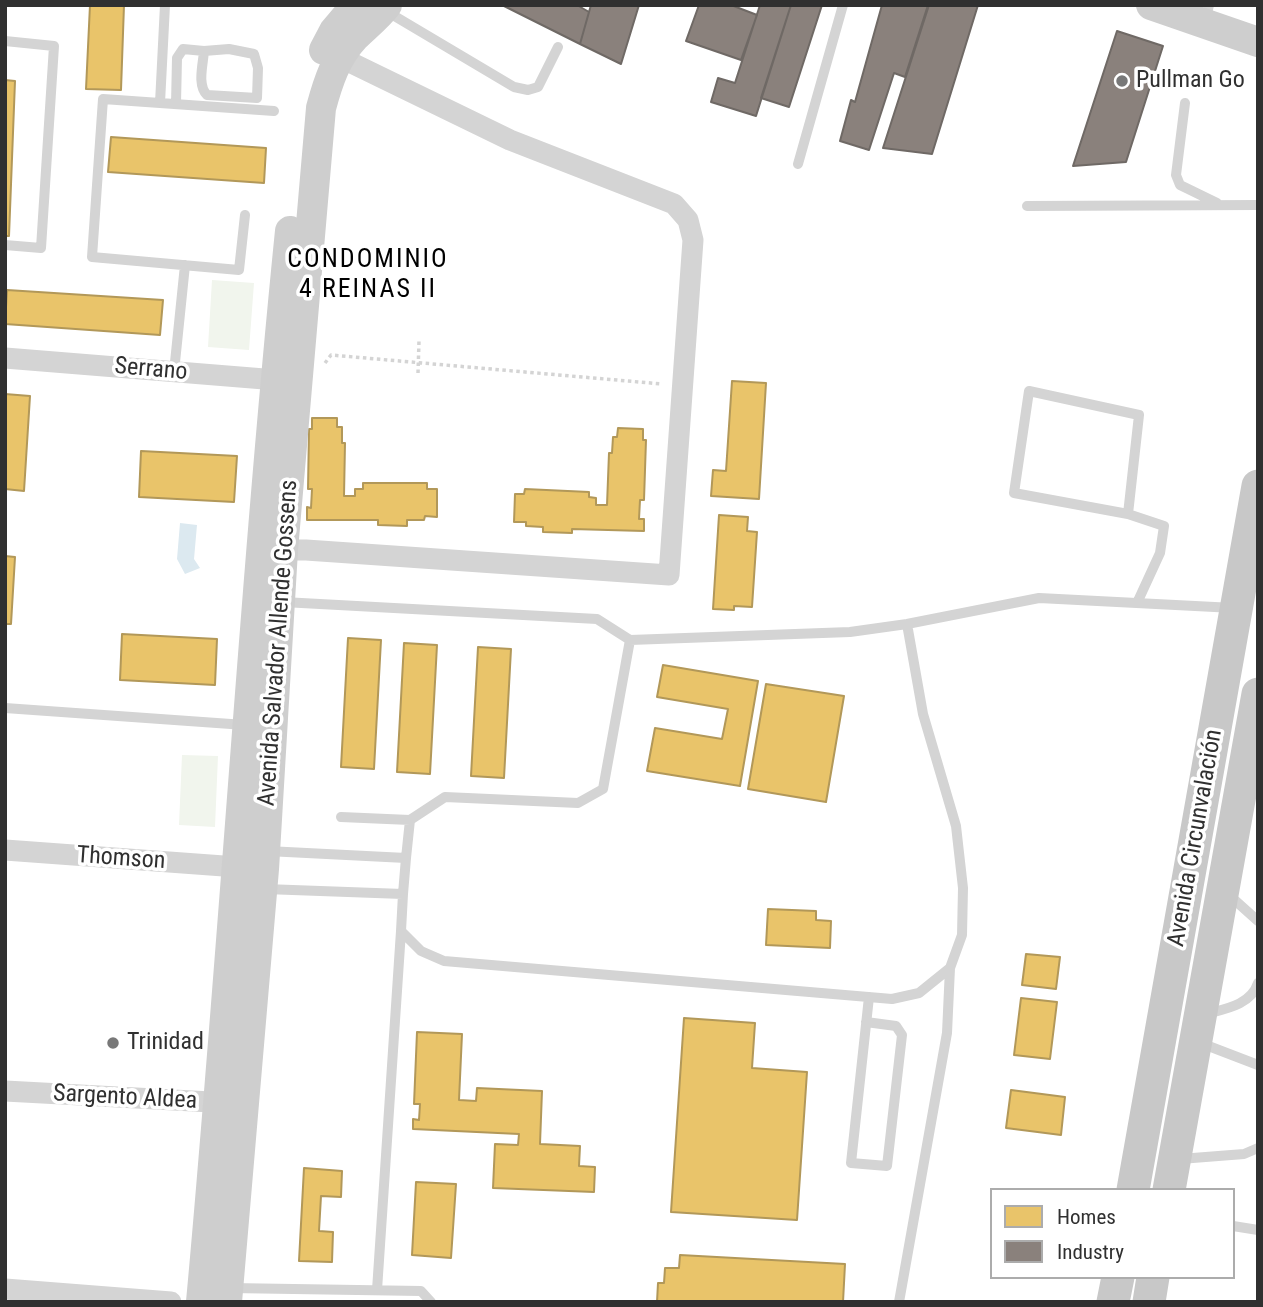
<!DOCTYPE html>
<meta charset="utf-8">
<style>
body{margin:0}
#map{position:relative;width:1263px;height:1307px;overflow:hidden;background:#fff;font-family:"Roboto Condensed",sans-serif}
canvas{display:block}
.frame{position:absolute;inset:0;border:7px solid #303030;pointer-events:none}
.legend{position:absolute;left:990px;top:1188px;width:245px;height:91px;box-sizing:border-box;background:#fff;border:2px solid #acacac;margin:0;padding:9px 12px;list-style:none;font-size:21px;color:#303030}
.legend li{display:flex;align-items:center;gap:14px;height:35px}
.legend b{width:35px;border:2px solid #acacac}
</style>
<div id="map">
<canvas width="1263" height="1307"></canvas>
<div class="frame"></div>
<ul class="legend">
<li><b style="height:19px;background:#e9c46a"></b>Homes</li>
<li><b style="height:19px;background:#8a817c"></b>Industry</li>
</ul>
</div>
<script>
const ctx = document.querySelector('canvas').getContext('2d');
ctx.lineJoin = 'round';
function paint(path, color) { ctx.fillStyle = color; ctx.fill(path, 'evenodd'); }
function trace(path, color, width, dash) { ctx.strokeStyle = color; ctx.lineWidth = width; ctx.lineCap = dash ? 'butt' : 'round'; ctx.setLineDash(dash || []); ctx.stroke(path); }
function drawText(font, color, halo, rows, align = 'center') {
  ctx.font = font + ' "Roboto Condensed",sans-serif'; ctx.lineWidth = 7; ctx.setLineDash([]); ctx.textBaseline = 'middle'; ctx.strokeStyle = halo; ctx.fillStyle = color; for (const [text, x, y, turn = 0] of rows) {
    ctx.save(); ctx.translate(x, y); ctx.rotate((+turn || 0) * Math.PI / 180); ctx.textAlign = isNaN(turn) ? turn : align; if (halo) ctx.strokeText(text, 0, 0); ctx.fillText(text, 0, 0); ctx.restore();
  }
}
const green = new Path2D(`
 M 212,280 L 254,283 L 249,350 L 208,347 Z
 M 182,755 L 218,756 L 215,827 L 179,825 Z`);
const water = new Path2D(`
 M 180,523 L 197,525 L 194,559 L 200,568 L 185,574 L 177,559 Z`);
const homes = new Path2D(`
 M 90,5 L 124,5 L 121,90 L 86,89 Z
 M 5,80 L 15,81 L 9,236 L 5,236 Z
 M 111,137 L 266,148 L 264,183 L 108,172 Z
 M 7,290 L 163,300 L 160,335 L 5,324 Z
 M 732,381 L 766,383 L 759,499 L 711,496 L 713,470 L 726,471 Z
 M 5,394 L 30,396 L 24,491 L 5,489 Z
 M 312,418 L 337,418 L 337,427 L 342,427 L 342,443 L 345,443 L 344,496 L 355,496 L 355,489 L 363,489 L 363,483 L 427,483 L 427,489 L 437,489 L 437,517 L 425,516 L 424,520 L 407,520 L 407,526 L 378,525 L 378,520 L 307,520 L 307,507 L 311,508 L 312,489 L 308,489 L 309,429 L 312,429 Z
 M 618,428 L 643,429 L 643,440 L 646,440 L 644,500 L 640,500 L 639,519 L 644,519 L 644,531 L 572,529 L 572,533 L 543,532 L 543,527 L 526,526 L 526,522 L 514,522 L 515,494 L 524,494 L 525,489 L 589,492 L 589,497 L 596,498 L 596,505 L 607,505 L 609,453 L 612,453 L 613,437 L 617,437 Z
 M 141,451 L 237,456 L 234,502 L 139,497 Z
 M 719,515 L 748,517 L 747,531 L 757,532 L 752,607 L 734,606 L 734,610 L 713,609 Z
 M 5,556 L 15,557 L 11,624 L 6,624 L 5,636 Z
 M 122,634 L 217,639 L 215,685 L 120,680 Z
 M 348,638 L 381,640 L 374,769 L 341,767 Z
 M 404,643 L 437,645 L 430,774 L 397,772 Z
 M 478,647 L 511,649 L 504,778 L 471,776 Z
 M 663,665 L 758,681 L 740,786 L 647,771 L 655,728 L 722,739 L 728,709 L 657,697 Z
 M 766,684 L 844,696 L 826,802 L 748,789 Z
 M 768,909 L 816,911 L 816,920 L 831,921 L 830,948 L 766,945 Z
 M 1026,954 L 1060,957 L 1056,989 L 1022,985 Z
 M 1021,998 L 1057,1002 L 1050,1059 L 1014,1055 Z
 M 684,1018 L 755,1023 L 752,1068 L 807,1072 L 797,1220 L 671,1212 Z
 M 417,1032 L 462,1034 L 459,1100 L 476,1101 L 477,1088 L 542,1091 L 540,1144 L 580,1146 L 579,1166 L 595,1167 L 594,1192 L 493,1188 L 495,1144 L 518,1145 L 519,1134 L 413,1129 L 413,1119 L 419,1120 L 420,1104 L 414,1104 Z
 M 1011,1090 L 1065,1097 L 1061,1135 L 1006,1128 Z
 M 304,1168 L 342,1171 L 341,1197 L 321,1196 L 319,1231 L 333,1232 L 332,1262 L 299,1261 Z
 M 416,1182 L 456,1184 L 451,1258 L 412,1255 Z
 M 680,1255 L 845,1264 L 843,1302 L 657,1302 L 658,1283 L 664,1283 L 665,1268 L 679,1268 Z`);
const industry = new Path2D(`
 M 502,5 L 577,5 L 589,12 L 580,44 Z
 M 591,5 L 639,5 L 621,64 L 580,44 Z
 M 699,5 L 731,5 L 757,15 L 741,60 L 686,41 Z
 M 760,5 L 791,5 L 756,116 L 711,102 L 718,78 L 735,83 Z
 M 791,5 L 822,5 L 789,107 L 761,98 Z
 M 882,5 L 928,5 L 905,77 L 894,73 L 869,150 L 840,141 L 851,100 L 855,102 Z
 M 929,5 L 978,5 L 932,154 L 883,148 Z
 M 1117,31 L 1163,46 L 1126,162 L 1073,166 Z`);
const path = new Path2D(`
 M 325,363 L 331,355 L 662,384
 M 418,373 L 419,341`);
const service = new Path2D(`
 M 386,11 L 514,87 L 528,90 L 538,87 L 558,47
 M 1205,22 L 1209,5
 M 5,41 L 54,46 L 41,248 L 5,245
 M 160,103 L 165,5
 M 1185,103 L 1176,175 L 1180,185 L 1217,203
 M 176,104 L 177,58 L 183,49 L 204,51 C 203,65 197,85 207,95 L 257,98 L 258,68 L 254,54 L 229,49 L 204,51
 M 798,164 L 843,5
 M 1027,206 L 1258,205
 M 245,215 L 239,270 L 92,257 L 103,99 L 274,111
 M 174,372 L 185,265
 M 1128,514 L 1014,493 L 1029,391 L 1139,415 L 1128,514 L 1164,526 L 1160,553 L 1137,603
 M 283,602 L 597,619 L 630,640
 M 5,708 L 245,725
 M 341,817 L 410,820
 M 267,851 L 406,858 L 410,820 L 445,797 L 578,803 L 603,789 L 630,640 L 850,632 L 907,624 L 1039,598 L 1234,608
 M 265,889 L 403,894 L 401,931 L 421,951 L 444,961 L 892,999 L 919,993 L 950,968 L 962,935 L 963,888 L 956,826 L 923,714 L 907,624
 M 403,894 L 406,858
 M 1229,895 L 1258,921
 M 1206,1014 C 1225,1009 1251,1005 1258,983
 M 866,1022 L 896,1026 L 902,1035 L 887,1166 L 851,1163 L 869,997
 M 1198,1042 L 1258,1065
 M 1180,1159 L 1244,1154 L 1258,1148
 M 1233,1226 L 1258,1230
 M 230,1288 L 421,1291 L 431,1302
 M 377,1290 L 401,931
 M 899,1302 L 947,1033 L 950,968`);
const minor = new Path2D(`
 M 5,358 L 289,381
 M 283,550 L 306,550 L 669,575 L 693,240 L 688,220 L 674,204 L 510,140 L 329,52
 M 5,850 L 251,868
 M 5,1091 L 230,1103
 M 5,1289 L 171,1302`);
const secondary = new Path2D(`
 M 1151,5 L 1258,42
 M 324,50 L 334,31 L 356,5
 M 201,1302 C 234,945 254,588 290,231
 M 227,1302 L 264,869 L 283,550 L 321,108 C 328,82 336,57 355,37 C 365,27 378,17 387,5`);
const primary = new Path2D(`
 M 1133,1190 L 1258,486
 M 1169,1190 L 1258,694
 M 1113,1302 L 1118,1277
 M 1149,1302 L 1153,1277`);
const markers = [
 [1122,81,7,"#787878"],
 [113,1043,7,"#787878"]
];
const poiNames = [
 ["Pullman Go",1136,81],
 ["Trinidad",127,1043]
];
const streetNames = [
 ["Serrano",151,370,5],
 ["Avenida Salvador Allende Gossens",279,643,-86],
 ["Avenida Circunvalación",1196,838,-80],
 ["Thomson",121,859,4],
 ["Sargento Aldea",125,1098,3]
];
const neighbourhoodNames = [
 ["CONDOMINIO",368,260],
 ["4 REINAS II",368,290]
];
paint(green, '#f1f5ed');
paint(water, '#dce9f0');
paint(homes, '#e9c46a');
trace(homes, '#b29859', 2);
paint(industry, '#8a817c');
trace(industry, '#6f6965', 2);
trace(path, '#d4d4d4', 3.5, [3.5, 3.5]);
trace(service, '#d4d4d4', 10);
trace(minor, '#d4d4d4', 21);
trace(secondary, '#cecece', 30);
trace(primary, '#c8c8c8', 33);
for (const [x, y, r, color] of markers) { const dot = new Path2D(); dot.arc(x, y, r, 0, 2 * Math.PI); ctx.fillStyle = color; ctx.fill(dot); trace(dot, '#fff', 2.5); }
drawText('24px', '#303030', '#fff', poiNames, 'left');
drawText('24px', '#303030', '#fff', streetNames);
ctx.letterSpacing = '2px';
drawText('26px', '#000', '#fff', neighbourhoodNames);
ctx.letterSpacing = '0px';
</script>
